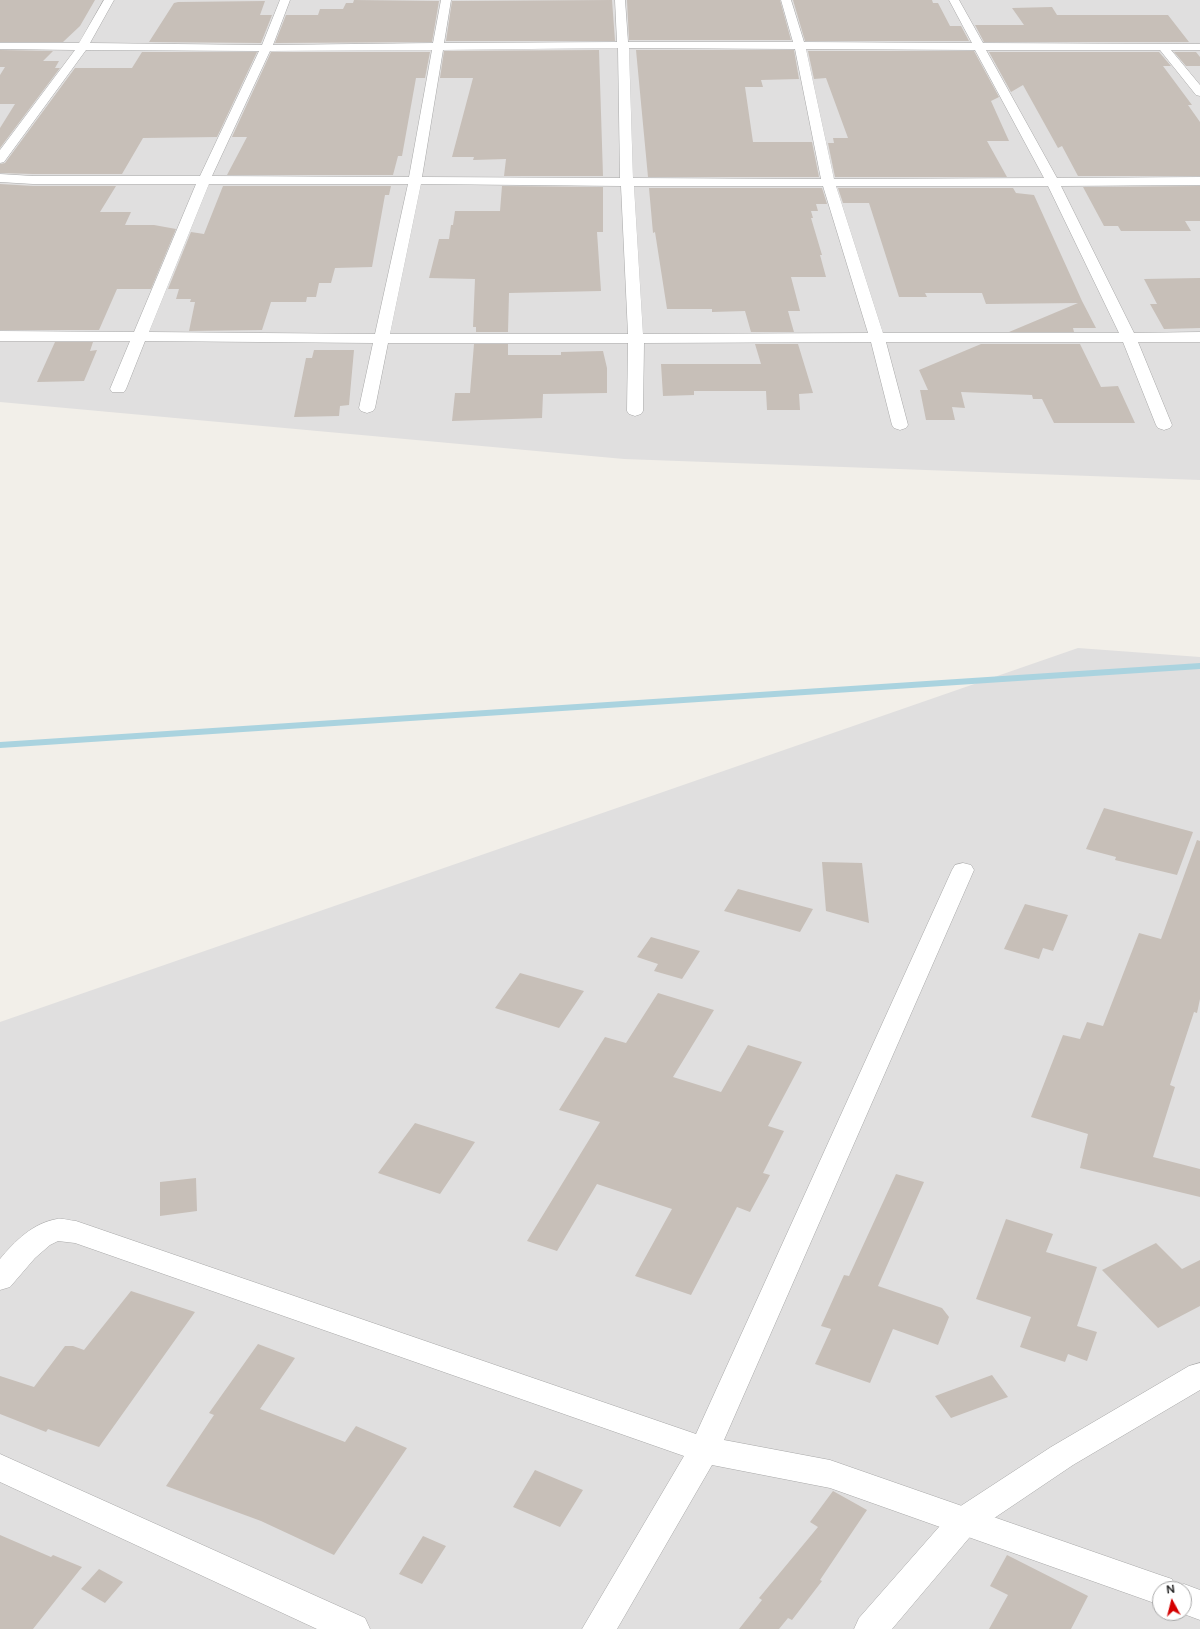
<!DOCTYPE html>
<style>
body{margin:0}
#map{position:relative;width:1200px;height:1629px;overflow:hidden;background:#f2efe9;font-family:Figtree,sans-serif}
canvas{display:block}
.north{position:absolute;left:1152px;top:1581px;width:40px;height:40px;box-sizing:border-box;background:#fff;border:1px solid #a7a7a7;border-radius:50%;rotate:353deg;font-size:11px;font-weight:700;line-height:16px;text-align:center;color:#222}
.north::after{content:'';display:block;margin:auto;width:14px;height:18px;background:#d40000;clip-path:polygon(50% 0,100% 100%,50% 72%,0 100%)}
</style>
<div id="map">
<canvas width="1200" height="1629"></canvas>
<div class="north">N</div>
</div>
<script>
const ctx = document.querySelector('canvas').getContext('2d');
ctx.lineJoin = 'round';
function paint(path, color) { ctx.fillStyle = color; ctx.fill(path, 'evenodd'); }
function trace(path, color, width, dash) { ctx.strokeStyle = color; ctx.lineWidth = width; ctx.lineCap = dash ? 'butt' : 'round'; ctx.setLineDash(dash || []); ctx.stroke(path); }
const residential = new Path2D(`
 M 0,0 L 1200,0 L 1200,480 L 624,459 L 0,402 Z
 M 1078,648 L 1200,657 L 1200,1629 L 0,1629 L 0,1022 ZM 1160,1589 L 1184,1589 L 1184,1613 L 1160,1613 Z`);
const stream = new Path2D(`
 M 1200,663 L 1200,669 L 0,748 L 0,742 Z`);
const building = new Path2D(`
 M 0,0 L 95,0 L 80,26 L 63,42 L 0,42 Z
 M 354,0 L 439,1 L 432,42 L 275,43 L 286,15 L 318,15 L 320,9 L 343,9 L 346,3 L 353,3 Z
 M 612,0 L 615,41 L 446,41 L 452,1 Z
 M 627,0 L 780,0 L 791,40 L 629,40 Z
 M 793,0 L 932,0 L 933,3 L 938,3 L 950,26 L 961,26 L 969,41 L 805,41 Z
 M 265,1 L 260,15 L 272,15 L 261,43 L 149,42 L 174,3 L 178,2 Z
 M 1052,7 L 1057,15 L 1168,15 L 1189,42 L 984,42 L 975,25 L 1024,25 L 1012,8 Z
 M 0,50 L 53,51 L 43,61 L 59,61 L 55,68 L 60,68 L 0,148 L 0,128 L 15,104 L 0,104 L 0,75 L 5,67 L 0,67 Z
 M 599,50 L 603,176 L 504,176 L 506,159 L 473,160 L 474,157 L 452,157 L 473,78 L 440,78 L 444,51 Z
 M 636,50 L 794,50 L 799,79 L 761,80 L 763,87 L 745,87 L 753,142 L 812,142 L 819,177 L 648,177 Z
 M 808,51 L 974,51 L 999,97 L 991,101 L 1009,141 L 987,141 L 1007,177 L 835,177 L 828,143 L 834,143 L 833,138 L 848,138 L 826,78 L 814,79 Z
 M 142,52 L 257,52 L 217,137 L 143,138 L 122,174 L 33,174 L 0,173 L 0,164 L 5,163 L 75,68 L 132,68 Z
 M 271,52 L 430,52 L 425,78 L 416,78 L 402,156 L 398,156 L 393,175 L 227,175 L 247,137 L 232,137 Z
 M 989,52 L 1159,52 L 1171,66 L 1163,66 L 1192,105 L 1188,105 L 1200,122 L 1200,176 L 1078,176 L 1062,146 L 1058,148 L 1023,85 L 1011,92 Z
 M 1174,52 L 1196,52 L 1200,57 L 1200,66 L 1186,66 Z
 M 0,184 L 33,186 L 116,186 L 100,212 L 131,212 L 125,225 L 154,225 L 176,229 L 151,289 L 117,289 L 99,330 L 0,330 Z
 M 223,186 L 391,186 L 389,195 L 385,195 L 372,267 L 335,268 L 331,283 L 319,283 L 316,297 L 307,297 L 306,302 L 271,302 L 262,330 L 189,331 L 195,302 L 190,302 L 191,299 L 176,299 L 179,289 L 168,289 L 191,232 L 204,234 Z
 M 502,186 L 603,187 L 603,232 L 597,232 L 601,291 L 509,293 L 508,332 L 476,332 L 476,327 L 473,327 L 475,279 L 429,278 L 439,239 L 449,239 L 451,225 L 453,225 L 455,211 L 500,211 Z
 M 1200,186 L 1200,221 L 1185,221 L 1191,231 L 1121,231 L 1118,226 L 1104,226 L 1083,187 Z
 M 649,188 L 822,188 L 827,204 L 816,204 L 818,211 L 811,211 L 813,218 L 811,218 L 822,255 L 820,255 L 826,277 L 791,277 L 800,311 L 788,311 L 794,332 L 751,332 L 745,311 L 712,312 L 712,309 L 667,309 L 655,232 L 653,233 Z
 M 838,188 L 1013,188 L 1016,193 L 1034,195 L 1082,301 L 1096,328 L 1073,328 L 1074,332 L 1009,332 L 1078,303 L 986,304 L 982,293 L 925,293 L 927,297 L 899,297 L 869,203 L 843,203 Z
 M 1200,278 L 1200,328 L 1164,329 L 1150,304 L 1157,304 L 1144,279 Z
 M 55,342 L 93,342 L 90,351 L 97,350 L 84,381 L 37,382 Z
 M 474,344 L 508,344 L 508,355 L 561,355 L 561,352 L 603,351 L 607,368 L 607,393 L 543,394 L 542,418 L 452,421 L 455,393 L 470,393 Z
 M 755,344 L 798,344 L 813,393 L 799,394 L 800,410 L 767,410 L 766,391 L 694,391 L 694,395 L 663,396 L 661,364 L 761,364 Z
 M 981,344 L 1080,344 L 1101,387 L 1118,386 L 1135,423 L 1054,423 L 1042,399 L 1033,399 L 1032,395 L 961,392 L 965,408 L 952,407 L 955,420 L 926,420 L 920,390 L 928,390 L 919,370 Z
 M 314,350 L 354,350 L 349,405 L 340,406 L 339,416 L 294,417 L 306,358 L 312,358 Z
 M 1104,808 L 1193,832 L 1177,875 L 1115,860 L 1116,857 L 1086,849 Z
 M 1197,840 L 1200,841 L 1200,999 L 1197,1013 L 1194,1012 L 1170,1085 L 1175,1087 L 1153,1157 L 1200,1169 L 1200,1197 L 1080,1168 L 1088,1134 L 1031,1117 L 1063,1035 L 1080,1039 L 1087,1022 L 1103,1026 L 1139,933 L 1161,939 Z
 M 822,862 L 862,863 L 869,923 L 826,911 Z
 M 738,889 L 813,909 L 800,932 L 724,911 Z
 M 1025,904 L 1068,915 L 1053,951 L 1043,948 L 1039,959 L 1004,949 Z
 M 651,937 L 700,951 L 682,979 L 654,971 L 658,964 L 637,957 Z
 M 520,973 L 584,991 L 559,1028 L 495,1008 Z
 M 658,993 L 714,1010 L 673,1077 L 721,1092 L 748,1045 L 802,1062 L 768,1126 L 784,1131 L 763,1173 L 770,1175 L 750,1212 L 737,1207 L 691,1295 L 635,1276 L 672,1209 L 597,1184 L 557,1251 L 527,1241 L 600,1122 L 559,1110 L 605,1037 L 626,1043 Z
 M 415,1123 L 475,1142 L 440,1194 L 378,1173 Z
 M 896,1174 L 924,1182 L 878,1286 L 942,1308 L 949,1317 L 938,1345 L 893,1329 L 870,1383 L 815,1364 L 831,1329 L 821,1326 L 844,1275 L 849,1276 Z
 M 196,1178 L 197,1211 L 160,1216 L 160,1182 Z
 M 1006,1219 L 1053,1234 L 1046,1252 L 1097,1267 L 1077,1326 L 1097,1332 L 1087,1361 L 1068,1354 L 1065,1362 L 1020,1347 L 1031,1317 L 976,1299 Z
 M 1156,1243 L 1182,1269 L 1200,1260 L 1200,1306 L 1158,1328 L 1102,1270 Z
 M 131,1291 L 195,1312 L 99,1447 L 48,1429 L 46,1432 L 0,1414 L 0,1376 L 34,1387 L 65,1346 L 73,1346 L 84,1350 Z
 M 258,1344 L 295,1358 L 260,1409 L 345,1442 L 356,1426 L 407,1448 L 334,1555 L 261,1521 L 166,1486 L 214,1415 L 209,1413 Z
 M 992,1375 L 1008,1397 L 951,1418 L 935,1396 Z
 M 535,1470 L 583,1490 L 560,1527 L 513,1507 Z
 M 833,1491 L 867,1510 L 820,1580 L 822,1581 L 792,1620 L 788,1618 L 779,1629 L 739,1629 L 762,1600 L 759,1598 L 818,1527 L 810,1522 Z
 M 0,1535 L 51,1557 L 53,1555 L 82,1567 L 33,1629 L 0,1629 Z
 M 423,1536 L 446,1546 L 422,1584 L 399,1574 Z
 M 1007,1555 L 1088,1596 L 1071,1629 L 989,1629 L 1008,1595 L 990,1586 Z
 M 99,1569 L 123,1582 L 105,1603 L 81,1589 Z`);
const minor = new Path2D(`
 M 104,0 L 114,0 L 90,43 L 262,45 L 280,0 L 290,0 L 273,45 L 433,43 L 441,0 L 451,0 L 444,43 L 617,42 L 615,0 L 625,0 L 628,42 L 793,42 L 781,0 L 791,0 L 804,42 L 972,43 L 949,0 L 959,0 L 983,43 L 1200,44 L 1200,50 L 1171,50 L 1200,85 L 1200,96 L 1196,95 L 1160,50 L 986,50 L 1057,178 L 1200,177 L 1200,185 L 1061,186 L 1134,333 L 1200,332 L 1200,342 L 1138,342 L 1172,425 L 1170,428 L 1164,430 L 1158,428 L 1156,425 L 1123,342 L 886,342 L 908,425 L 906,428 L 900,430 L 894,428 L 892,425 L 871,342 L 644,343 L 643,411 L 641,414 L 635,416 L 629,414 L 627,411 L 628,343 L 388,343 L 375,408 L 373,411 L 367,413 L 361,411 L 359,408 L 373,343 L 145,341 L 126,389 L 124,392 L 112,392 L 110,389 L 130,341 L 0,341 L 0,331 L 134,332 L 196,184 L 33,184 L 0,182 L 0,174 L 33,176 L 200,176 L 259,51 L 86,50 L 4,162 L 0,163 L 0,150 L 75,50 L 0,49 L 0,43 L 79,43 ZM 618,48 L 620,178 L 422,177 L 443,50 ZM 629,48 L 795,49 L 821,179 L 633,178 ZM 806,49 L 975,50 L 1044,178 L 834,179 ZM 432,50 L 409,177 L 212,176 L 270,51 ZM 209,184 L 408,184 L 375,334 L 149,332 ZM 421,184 L 621,186 L 628,334 L 390,334 ZM 634,186 L 823,186 L 868,333 L 643,334 ZM 836,186 L 1048,186 L 1119,333 L 883,333 Z
 M 963,863 L 971,865 L 974,870 L 724,1440 L 830,1460 L 1160,1575 L 1172,1579 L 1175,1587 L 1184,1584 L 1200,1590 L 1200,1620 L 1181,1613 L 1184,1613 L 1184,1589 L 1160,1589 L 1160,1605 L 830,1488 L 712,1465 L 617,1629 L 582,1629 L 684,1456 L 75,1243 L 58,1241 L 50,1245 L 35,1258 L 10,1287 L 0,1290 L 0,1259 C 15,1241 33,1223 57,1219 C 64,1218 70,1221 76,1221 L 696,1434 L 952,870 L 955,865 Z
 M 0,1454 L 365,1618 L 370,1629 L 317,1629 L 0,1482 Z`);
const tertiary = new Path2D(`
 M 1200,1363 L 1200,1390 L 1073,1465 L 975,1531 L 892,1629 L 854,1629 L 859,1618 L 953,1511 L 1051,1447 L 1189,1366 Z`);
paint(residential, '#e0dfdf');
paint(stream, '#aad3df');
paint(building, '#c7bfb8');
trace(minor, '#a9a9a9', 1);
trace(tertiary, '#a9a9a9', 1);
paint(minor, '#fff');
paint(tertiary, '#fff');
</script>
